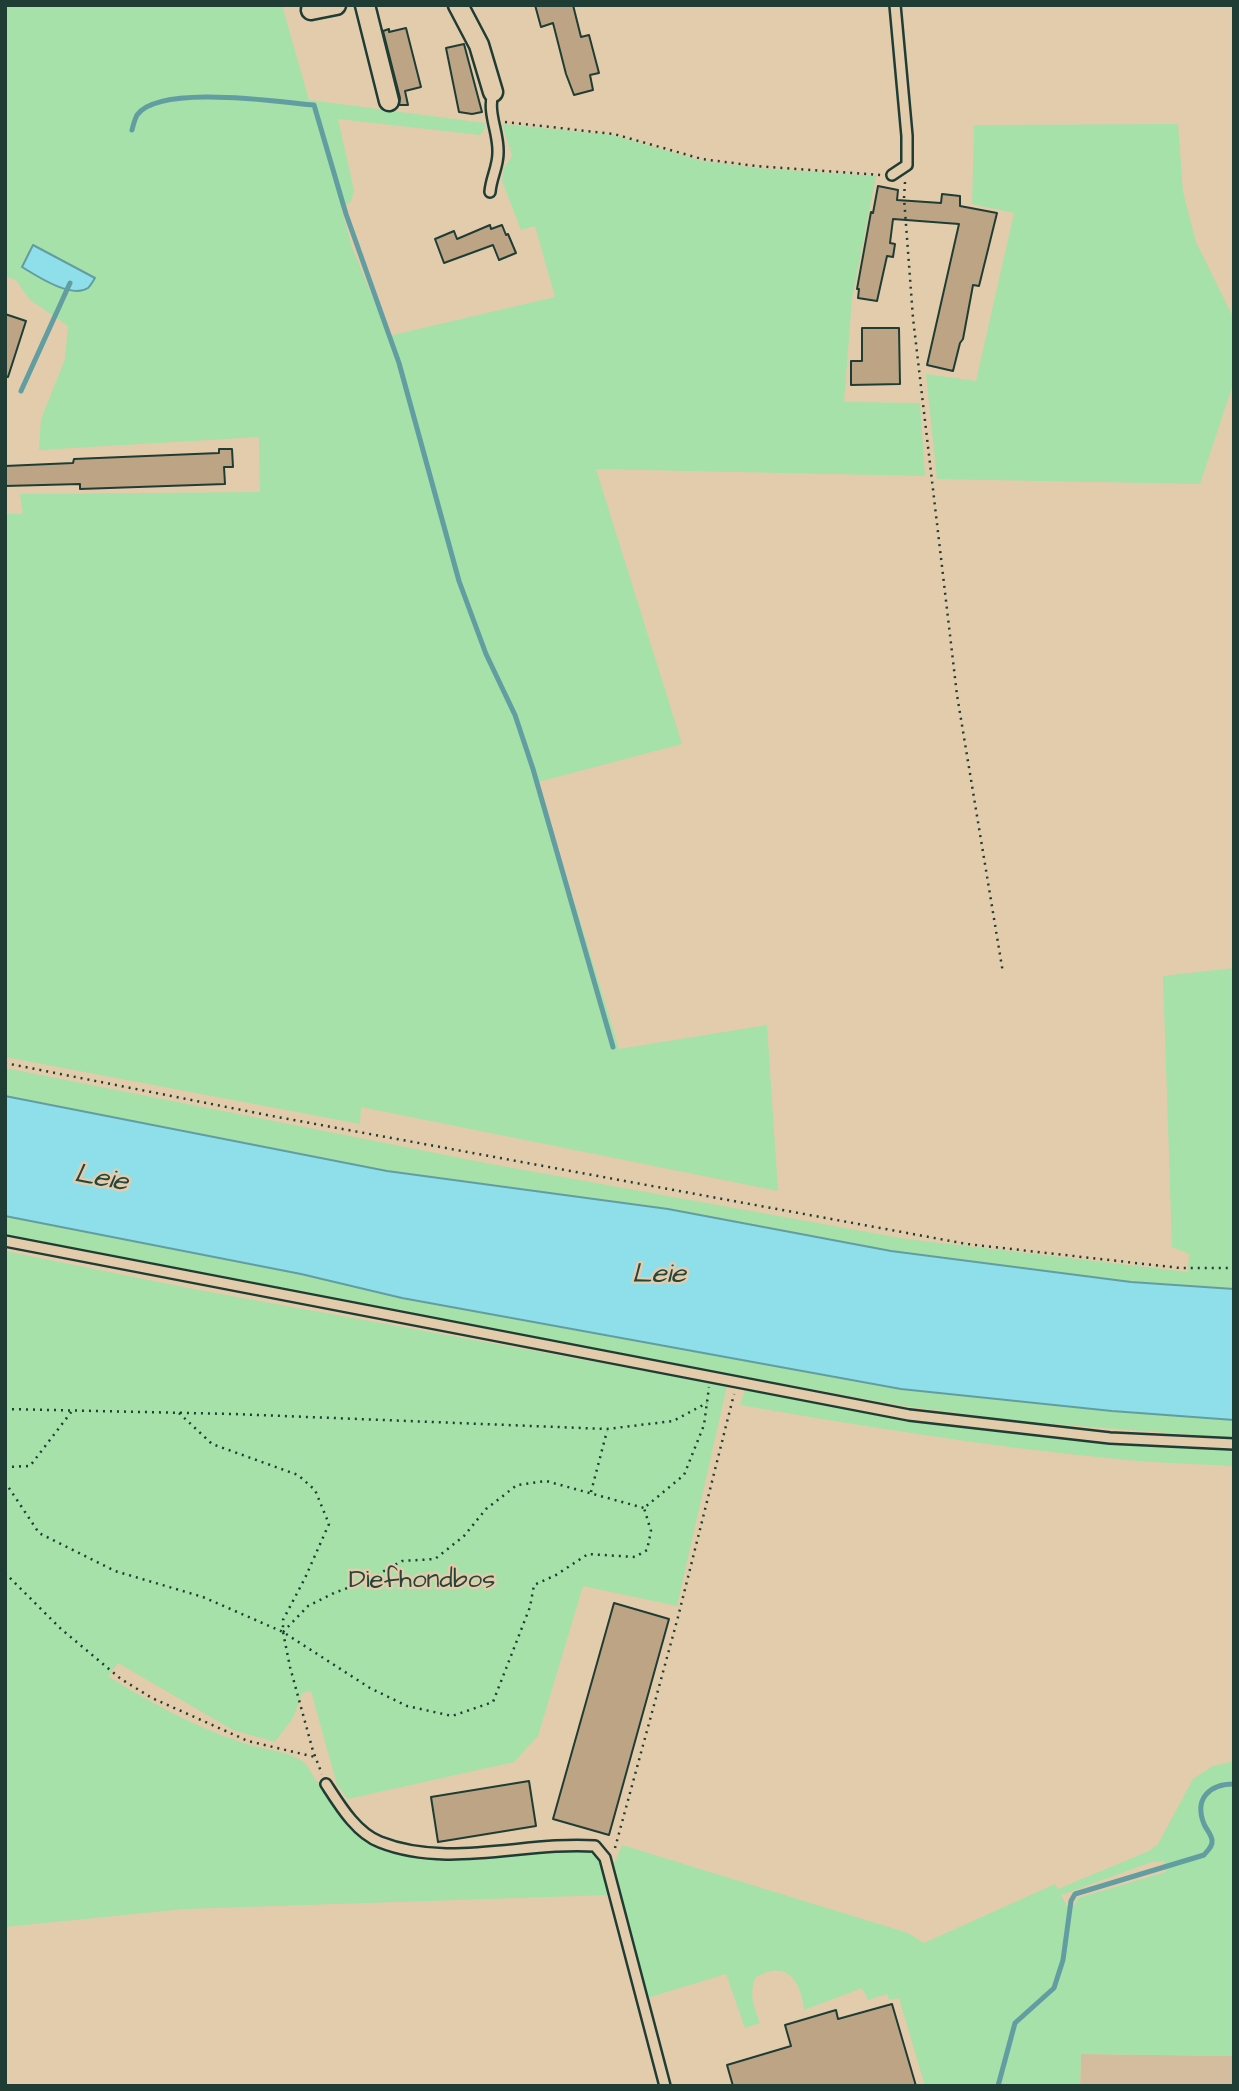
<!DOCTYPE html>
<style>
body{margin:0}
#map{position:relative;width:1239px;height:2091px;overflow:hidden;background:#e3ccac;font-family:"Architects Daughter",sans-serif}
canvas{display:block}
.frame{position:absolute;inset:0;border:7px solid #1f3d34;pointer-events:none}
</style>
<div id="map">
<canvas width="1239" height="2091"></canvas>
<div class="frame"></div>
</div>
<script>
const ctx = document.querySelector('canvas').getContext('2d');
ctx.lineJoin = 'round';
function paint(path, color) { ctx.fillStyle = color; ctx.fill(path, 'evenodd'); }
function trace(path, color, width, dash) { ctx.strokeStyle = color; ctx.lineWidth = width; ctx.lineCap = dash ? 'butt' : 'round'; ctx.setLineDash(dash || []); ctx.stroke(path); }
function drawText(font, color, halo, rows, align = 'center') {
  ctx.font = font + ' "Architects Daughter",sans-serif'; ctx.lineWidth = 5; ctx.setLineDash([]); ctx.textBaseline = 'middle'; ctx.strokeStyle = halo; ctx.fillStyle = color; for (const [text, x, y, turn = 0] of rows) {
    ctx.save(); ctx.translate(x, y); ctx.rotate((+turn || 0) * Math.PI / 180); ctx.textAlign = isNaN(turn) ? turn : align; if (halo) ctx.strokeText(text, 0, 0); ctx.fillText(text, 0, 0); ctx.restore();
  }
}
const built = new Path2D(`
 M 1081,2054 L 1234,2056 L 1234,2086 L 1080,2086 Z`);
const green = new Path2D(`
 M 5,5 L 282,5 L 309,100 L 485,123 L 485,129 L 480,135 L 338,119 L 354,190 L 351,202 L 341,208 L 353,250 L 389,336 L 555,297 L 535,226 L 521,230 L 502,181 L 504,168 L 512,156 L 502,124 L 613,135 L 702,161 L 756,168 L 876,176 L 852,299 L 844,402 L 920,403 L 925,476 L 596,469 L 682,744 L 538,782 L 619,1049 L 767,1025 L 778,1191 L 361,1107 L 360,1124 L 5,1057 L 5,514 L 23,514 L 20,494 L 260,492 L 259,437 L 39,450 L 41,419 L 65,359 L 68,326 L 29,299 L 16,280 L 5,276 Z
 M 1178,124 L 1183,192 L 1196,242 L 1234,319 L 1234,381 L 1200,484 L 937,479 L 926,374 L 976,381 L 1014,213 L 972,204 L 974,125 Z
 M 1234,968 L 1234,1289 L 1131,1282 L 891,1251 L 668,1209 L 387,1171 L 5,1096 L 5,1068 L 491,1164 L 906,1239 L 1188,1272 L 1189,1254 L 1172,1247 L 1163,976 Z
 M 5,1216 L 301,1274 L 402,1298 L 901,1389 L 1112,1411 L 1234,1420 L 1234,1438 L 1028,1422 L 904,1406 L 445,1322 L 5,1236 Z
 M 5,1251 L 193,1289 L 727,1386 L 677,1606 L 583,1586 L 538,1736 L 514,1762 L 348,1799 L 337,1785 L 311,1691 L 302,1693 L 294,1716 L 275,1742 L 233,1730 L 118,1663 L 108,1676 C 148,1702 200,1729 246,1744 C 262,1749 282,1751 297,1758 C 309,1764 310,1772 317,1782 C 331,1801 345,1823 365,1838 C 417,1878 526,1850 589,1850 L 596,1852 L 608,1895 L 185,1909 L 5,1927 Z
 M 745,1390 C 862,1412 981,1432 1100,1443 C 1144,1447 1189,1447 1234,1450 L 1234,1466 C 1198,1464 1162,1463 1127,1460 C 997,1448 868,1427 740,1405 Z
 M 1234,1761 L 1234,2056 L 1081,2054 L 1080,2086 L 925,2086 L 899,1998 L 889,2000 L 887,1994 L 868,2000 L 862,1988 L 804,2010 C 801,1981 786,1958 755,1978 C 749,1995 754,2007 760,2023 L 745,2028 L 726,1974 L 647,1998 L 614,1864 L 622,1845 L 908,1933 L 924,1943 L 1055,1884 L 1058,1889 L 1149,1851 L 1158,1844 L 1193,1779 L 1213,1766 ZM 1164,1861 L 1166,1872 L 1078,1898 L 1075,1905 L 1067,1906 L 1061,1895 L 1152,1862 Z`);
const water = new Path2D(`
 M 33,245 L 95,278 C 93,281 91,285 88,288 C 71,299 37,276 22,267 Z
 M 5,1096 L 387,1171 L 668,1209 L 891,1251 L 1131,1282 L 1234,1289 L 1234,1420 L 1112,1411 L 901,1389 L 402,1298 L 301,1274 L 5,1216 Z`);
const stream = new Path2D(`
 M 132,130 C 133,126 135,119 137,115 C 159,84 279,102 314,105 L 346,214 L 399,363 L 459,581 L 486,654 L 515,715 L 533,769 L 613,1047
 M 21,391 L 70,283
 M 998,2086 L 1015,2023 L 1054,1988 L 1063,1960 L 1071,1901 L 1075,1894 L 1204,1855 C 1208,1850 1213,1846 1212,1840 C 1211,1834 1206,1829 1204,1824 C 1194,1799 1209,1784 1234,1784`);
const building = new Path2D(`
 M 535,5 L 573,5 L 581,37 L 589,35 L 599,73 L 590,75 L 593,90 L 574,95 L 566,74 L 553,23 L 541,27 Z
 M 406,28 L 421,87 L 405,91 L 408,105 L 399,105 L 400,98 L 383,31 L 389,29 L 389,32 Z
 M 464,44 L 482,112 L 472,114 L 459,112 L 446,48 Z
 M 878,186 L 898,190 L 897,200 L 941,203 L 942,194 L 960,196 L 960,206 L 997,213 L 979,286 L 973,285 L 963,339 L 960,343 L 953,371 L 927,365 L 959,224 L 893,219 L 890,243 L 895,244 L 893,257 L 887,256 L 877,301 L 858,298 L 859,289 L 857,289 L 871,212 L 873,213 Z
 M 490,225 L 491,229 L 502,225 L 506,235 L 508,234 L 516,253 L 499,260 L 493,245 L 444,263 L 435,239 L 454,231 L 457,239 Z
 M 5,314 L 26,321 L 8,377 L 5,376 Z
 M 862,328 L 899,328 L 900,384 L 851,385 L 851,361 L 862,361 Z
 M 219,449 L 232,449 L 233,467 L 224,467 L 225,484 L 80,489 L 80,484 L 5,486 L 5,466 L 73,463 L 74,459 L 219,453 Z
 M 614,1603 L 669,1619 L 609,1835 L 553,1819 Z
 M 529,1781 L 536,1826 L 438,1842 L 431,1797 Z
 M 892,2004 L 916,2086 L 733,2086 L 727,2065 L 791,2046 L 785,2025 L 836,2010 L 838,2019 Z`);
const path = new Path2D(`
 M 505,122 L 614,134 L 702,159 L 756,166 L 881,175
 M 905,182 L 904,198 L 913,318 L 957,695 L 1003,973
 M 5,1063 L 272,1116 L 967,1244 L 1180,1268 L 1234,1268
 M 5,1409 L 234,1414 L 607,1429 L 673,1421 L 707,1403
 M 179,1413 L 212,1444 L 298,1475 L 315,1490 L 329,1524 L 305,1578 L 283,1620 L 283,1632 L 290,1667 L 313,1751 L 322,1774
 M 5,1467 L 30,1466 L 72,1411
 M 5,1482 L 39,1533 L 115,1571 L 203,1597 L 283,1632 L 370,1688 L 407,1706 L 452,1716 L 493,1702 L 530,1607 L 534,1585 L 556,1575 L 588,1554 L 635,1557 L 647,1550 L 651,1531 L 644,1508 L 684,1475 L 704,1425 L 709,1387
 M 591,1492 L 607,1431
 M 5,1573 L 61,1629 L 121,1679 L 152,1698 L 248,1741 L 315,1757
 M 283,1632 L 308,1606 L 334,1593 L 366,1581 L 402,1561 L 435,1559 L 464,1536 L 486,1509 L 517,1485 L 546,1481 L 644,1508
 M 615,1848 L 678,1617 L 734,1394`);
const lane = new Path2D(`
 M 892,175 L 907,165 L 907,136 L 895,5
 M 490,192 C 491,178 498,167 498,153 C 499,132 487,114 493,92
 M 5,1241 L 909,1415 L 1110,1438 L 1234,1444
 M 326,1784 C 339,1804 356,1833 380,1842 C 448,1869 526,1841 595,1846 L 605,1858 L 665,2086`);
const street = new Path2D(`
 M 365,5 L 389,101
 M 458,5 L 479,45 L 493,92
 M 311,10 L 336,5`);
const parkNames = [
 ["Diefhondbos",422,1582]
];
const waterNames = [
 ["Leie",101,1180,10],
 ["Leie",659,1276]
];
paint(built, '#d3bd9e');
paint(green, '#a5e1a8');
paint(water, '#8fdfea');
trace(water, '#629ea1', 2);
trace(stream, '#629ea1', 5);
paint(building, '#bca484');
trace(building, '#1f3d34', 2);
trace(lane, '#1f3d34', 14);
trace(street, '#1f3d34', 23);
trace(path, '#1f3d34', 2.5, [2, 5]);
trace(lane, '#e3ccac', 9);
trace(street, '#e3ccac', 18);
drawText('26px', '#26453a', '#e3ccac', parkNames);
drawText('italic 28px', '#25453d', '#e3ccac', waterNames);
</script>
